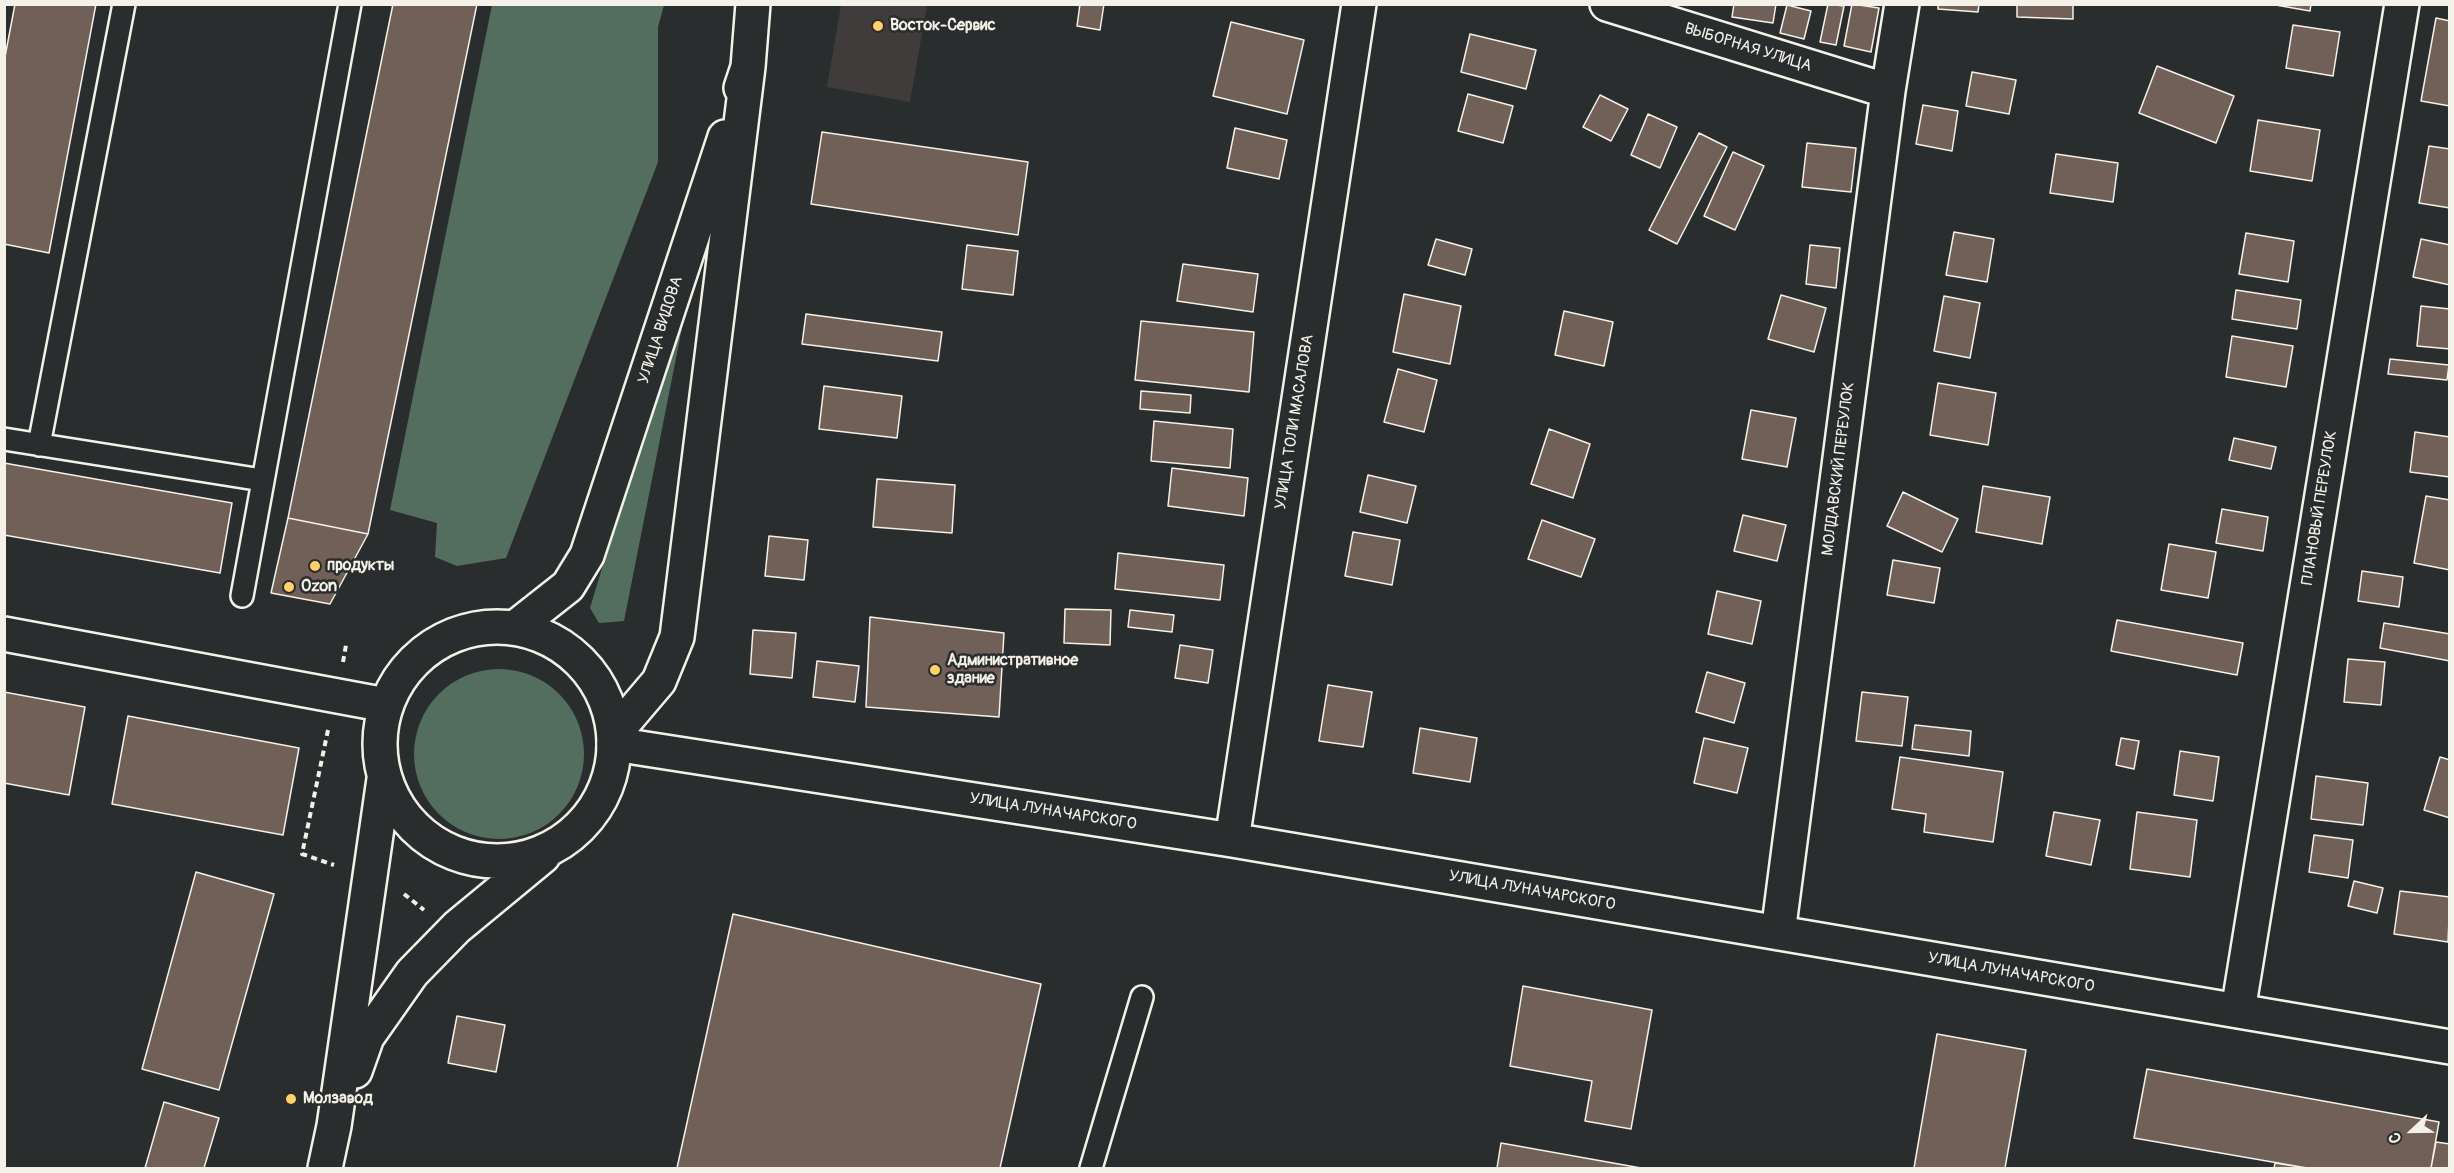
<!DOCTYPE html>
<meta charset="utf-8">
<style>
body{margin:0}
#map{position:relative;width:2454px;height:1173px;overflow:hidden;background:#2a2d2e;font-family:Pangolin,sans-serif}
canvas{display:block}
.frame{position:absolute;inset:0;border:6px solid #f4f1e8;pointer-events:none}
.north{position:absolute;left:2382px;top:1101px;width:60px;height:60px;-webkit-text-stroke:4px #2a2d2e;paint-order:stroke;rotate:248deg;font-size:16px;font-weight:700;line-height:24px;text-align:center;color:#f4f1e8}
.north::after{content:'';display:block;margin:auto;width:21px;height:27px;background:#f4f1e8;clip-path:polygon(50% 0,100% 100%,50% 72%,0 100%)}
</style>
<div id="map">
<canvas width="2454" height="1173"></canvas>
<div class="frame"></div>
<div class="north">С</div>
</div>
<script>
const ctx = document.querySelector('canvas').getContext('2d');
ctx.lineJoin = 'round';
function paint(path, color) { ctx.fillStyle = color; ctx.fill(path, 'evenodd'); }
function trace(path, color, width, dash) { ctx.strokeStyle = color; ctx.lineWidth = width; ctx.lineCap = dash ? 'butt' : 'round'; ctx.setLineDash(dash || []); ctx.stroke(path); }
function drawText(font, color, halo, rows, align = 'center') {
  ctx.font = font + ' Pangolin,sans-serif'; ctx.lineWidth = 5; ctx.setLineDash([]); ctx.textBaseline = 'middle'; ctx.strokeStyle = halo; ctx.fillStyle = color; for (const [text, x, y, turn = 0] of rows) {
    ctx.save(); ctx.translate(x, y); ctx.rotate((+turn || 0) * Math.PI / 180); ctx.textAlign = isNaN(turn) ? turn : align; if (halo) ctx.strokeText(text, 0, 0); ctx.fillText(text, 0, 0); ctx.restore();
  }
}
const built = new Path2D(`
 M 841,5 L 927,5 L 910,102 L 827,87 Z`);
const green = new Path2D(`
 M 492,5 L 664,5 L 658,27 L 658,162 L 506,558 L 457,566 L 435,557 L 437,523 L 390,510 Z
 M 696,257 L 624,621 L 599,623 L 590,608 Z
 M414 754a85 85 0 1 1 170 0a85 85 0 1 1-170 0Z`);
const building = new Path2D(`
 M 15,4 L 96,4 L 49,253 L 4,244 L 4,62 Z
 M 393,4 L 477,4 L 368,534 L 288,518 Z
 M 1080,4 L 1104,4 L 1100,30 L 1077,26 Z
 M 1734,4 L 1776,4 L 1773,23 L 1732,17 Z
 M 1828,4 L 1844,6 L 1836,45 L 1820,42 Z
 M 1852,4 L 1879,8 L 1871,52 L 1844,46 Z
 M 1938,4 L 1979,4 L 1978,12 L 1938,9 Z
 M 2017,4 L 2073,4 L 2073,19 L 2017,17 Z
 M 2270,4 L 2311,4 L 2310,11 Z
 M 1787,5 L 1811,11 L 1804,39 L 1780,33 Z
 M 2436,18 L 2450,21 L 2450,106 L 2421,101 Z
 M 1231,22 L 1304,40 L 1287,114 L 1213,96 Z
 M 2293,25 L 2340,32 L 2333,76 L 2286,68 Z
 M 1470,34 L 1536,50 L 1526,89 L 1461,72 Z
 M 2157,66 L 2234,96 L 2216,143 L 2139,113 Z
 M 1972,72 L 2016,80 L 2009,114 L 1966,106 Z
 M 1468,94 L 1513,106 L 1503,143 L 1458,131 Z
 M 1600,95 L 1628,109 L 1611,141 L 1583,127 Z
 M 1923,105 L 1958,111 L 1952,151 L 1916,144 Z
 M 1648,114 L 1677,127 L 1660,168 L 1631,155 Z
 M 2258,120 L 2320,130 L 2312,181 L 2250,171 Z
 M 1235,128 L 1287,140 L 1279,179 L 1227,168 Z
 M 822,132 L 1028,162 L 1018,235 L 811,204 Z
 M 1699,133 L 1727,147 L 1677,244 L 1649,230 Z
 M 1807,143 L 1856,148 L 1851,192 L 1802,187 Z
 M 2429,146 L 2450,149 L 2450,208 L 2419,203 Z
 M 1733,152 L 1764,166 L 1735,230 L 1704,216 Z
 M 2056,154 L 2118,163 L 2113,202 L 2050,193 Z
 M 1954,232 L 1994,239 L 1987,282 L 1946,275 Z
 M 2246,233 L 2294,241 L 2288,282 L 2239,274 Z
 M 1436,239 L 1472,249 L 1465,275 L 1428,265 Z
 M 2421,239 L 2450,245 L 2450,285 L 2413,277 Z
 M 967,245 L 1018,251 L 1013,295 L 962,289 Z
 M 1810,245 L 1840,248 L 1836,288 L 1806,284 Z
 M 1183,264 L 1258,274 L 1253,312 L 1177,301 Z
 M 2236,290 L 2301,300 L 2297,329 L 2232,319 Z
 M 1404,294 L 1461,306 L 1450,364 L 1393,352 Z
 M 1781,295 L 1826,308 L 1814,352 L 1768,339 Z
 M 1944,296 L 1980,303 L 1970,358 L 1934,351 Z
 M 2421,306 L 2450,309 L 2450,349 L 2417,346 Z
 M 1564,311 L 1613,322 L 1604,366 L 1555,355 Z
 M 806,314 L 942,332 L 938,361 L 802,344 Z
 M 1141,321 L 1254,332 L 1249,392 L 1135,380 Z
 M 2232,336 L 2293,346 L 2286,387 L 2226,377 Z
 M 2390,359 L 2449,365 L 2447,380 L 2388,374 Z
 M 1398,369 L 1437,380 L 1424,432 L 1384,422 Z
 M 1938,383 L 1996,393 L 1988,445 L 1930,435 Z
 M 824,386 L 902,396 L 897,438 L 819,429 Z
 M 1141,391 L 1191,395 L 1190,413 L 1140,409 Z
 M 1751,410 L 1796,418 L 1787,467 L 1742,459 Z
 M 1154,421 L 1233,429 L 1230,468 L 1151,461 Z
 M 1549,429 L 1590,444 L 1573,498 L 1531,484 Z
 M 2415,432 L 2450,437 L 2450,477 L 2410,472 Z
 M 2234,438 L 2276,447 L 2271,469 L 2229,460 Z
 M 4,463 L 232,503 L 220,573 L 4,535 Z
 M 1172,468 L 1248,478 L 1244,516 L 1168,506 Z
 M 1368,475 L 1416,486 L 1407,523 L 1360,512 Z
 M 877,479 L 955,485 L 952,533 L 873,527 Z
 M 1983,486 L 2050,497 L 2042,544 L 1976,532 Z
 M 1903,492 L 1958,519 L 1942,552 L 1887,526 Z
 M 2426,496 L 2450,500 L 2450,570 L 2414,563 Z
 M 2222,509 L 2268,517 L 2263,551 L 2216,543 Z
 M 1743,515 L 1786,525 L 1777,561 L 1734,551 Z
 M 288,518 L 368,534 L 330,604 L 271,593 Z
 M 1542,520 L 1595,539 L 1581,577 L 1528,559 Z
 M 1353,532 L 1400,540 L 1392,585 L 1345,576 Z
 M 769,536 L 808,540 L 804,580 L 765,576 Z
 M 2169,544 L 2216,552 L 2208,598 L 2161,590 Z
 M 1118,553 L 1224,565 L 1220,600 L 1115,589 Z
 M 1893,560 L 1940,568 L 1934,603 L 1887,595 Z
 M 2362,571 L 2403,577 L 2399,607 L 2358,601 Z
 M 1717,591 L 1761,601 L 1752,644 L 1708,634 Z
 M 1065,609 L 1111,610 L 1110,645 L 1064,643 Z
 M 1130,610 L 1174,615 L 1172,632 L 1128,627 Z
 M 870,617 L 1004,633 L 999,717 L 866,707 Z
 M 2117,620 L 2243,643 L 2237,675 L 2111,651 Z
 M 2384,623 L 2450,634 L 2450,661 L 2380,648 Z
 M 753,630 L 796,633 L 792,678 L 750,674 Z
 M 1180,645 L 1213,650 L 1208,683 L 1175,678 Z
 M 2348,659 L 2385,662 L 2381,705 L 2344,702 Z
 M 817,661 L 859,666 L 855,702 L 813,697 Z
 M 1707,672 L 1745,683 L 1734,723 L 1696,712 Z
 M 1328,685 L 1372,692 L 1363,747 L 1319,741 Z
 M 4,692 L 85,707 L 69,795 L 4,783 Z
 M 1862,692 L 1908,697 L 1902,746 L 1856,741 Z
 M 128,716 L 299,748 L 283,835 L 112,804 Z
 M 1915,725 L 1971,731 L 1969,756 L 1912,749 Z
 M 1420,728 L 1477,738 L 1470,782 L 1413,773 Z
 M 1704,738 L 1748,748 L 1737,793 L 1694,783 Z
 M 2121,738 L 2139,741 L 2134,769 L 2116,765 Z
 M 2180,751 L 2219,757 L 2213,801 L 2174,795 Z
 M 1900,757 L 2003,772 L 1993,842 L 1924,832 L 1926,814 L 1892,809 Z
 M 2440,757 L 2450,760 L 2450,818 L 2424,810 Z
 M 2316,776 L 2368,783 L 2363,825 L 2311,819 Z
 M 2054,812 L 2100,820 L 2091,865 L 2046,856 Z
 M 2137,812 L 2197,820 L 2190,877 L 2130,869 Z
 M 2314,835 L 2353,840 L 2348,878 L 2309,872 Z
 M 196,872 L 274,894 L 219,1090 L 142,1069 Z
 M 2354,881 L 2383,888 L 2377,913 L 2348,906 Z
 M 2400,891 L 2450,897 L 2448,942 L 2394,934 Z
 M 733,914 L 1041,984 L 1000,1168 L 677,1168 Z
 M 1523,986 L 1652,1010 L 1631,1129 L 1585,1121 L 1592,1081 L 1510,1066 Z
 M 457,1016 L 505,1025 L 496,1072 L 448,1063 Z
 M 1937,1034 L 2026,1050 L 2005,1168 L 1914,1168 Z
 M 2147,1069 L 2439,1122 L 2431,1168 L 2307,1168 L 2134,1138 Z
 M 164,1102 L 219,1118 L 204,1168 L 145,1168 Z
 M 2436,1142 L 2450,1144 L 2450,1168 L 2431,1168 Z
 M 1501,1143 L 1641,1168 L 1497,1168 Z
 M 2275,1163 L 2307,1168 L 2274,1168 Z`);
const path = new Path2D(`
 M 343,662 L 346,645
 M 328,730 L 302,854 L 334,865
 M 404,894 L 424,910`);
const lane = new Path2D(`
 M 4,439 L 262,480
 M 39,445 L 124,4
 M 242,596 L 350,4
 M 1091,1168 L 1142,997`);
const street = new Path2D(`
 M 1607,4 L 1888,91
 M 614,744 L 1232,840 L 2450,1047
 M 1232,840 L 1359,4
 M 1778,933 L 1888,91 L 1902,4
 M 2238,1011 L 2402,4`);
const secondary = new Path2D(`
 M 741,88 L 748,67 L 753,4
 M380 744a117 117 0 1 1 234 0a117 117 0 1 1-234 0Z
 M 516,627 L 568,586 L 587,555 L 725,137
 M 4,634 L 386,705
 M 614,734 L 659,681 L 677,637 L 748,67
 M 355,1071 L 367,1037 L 412,973 L 457,927 L 543,856
 M 325,1168 L 334,1126 L 384,779`);
const markers = [
 [878,26,6,"#ffd166"],
 [315,566,6,"#ffd166"],
 [289,587,6,"#ffd166"],
 [935,670,6,"#ffd166"],
 [291,1099,6,"#ffd166"]
];
const poiNames = [
 ["Восток-Сервис",890,26],
 ["продукты",327,566],
 ["Ozon",301,587],
 ["Административное",947,661],
 ["здание",947,679],
 ["Молзавод",303,1099]
];
const streetNames = [
 ["ВЫБОРНАЯ УЛИЦА",1748,48,17],
 ["УЛИЦА ВИДОВА",661,330,-72],
 ["УЛИЦА ТОЛИ МАСАЛОВА",1295,422,-81],
 ["МОЛДАВСКИЙ ПЕРЕУЛОК",1839,469,-83],
 ["ПЛАНОВЫЙ ПЕРЕУЛОК",2320,508,-81],
 ["УЛИЦА ЛУНАЧАРСКОГО",1053,812,9],
 ["УЛИЦА ЛУНАЧАРСКОГО",1532,891,10],
 ["УЛИЦА ЛУНАЧАРСКОГО",2011,973,10]
];
paint(built, '#3f3c3b');
paint(green, '#536e5e');
paint(building, '#716058');
trace(building, '#f4f1e8', 1.5);
trace(lane, '#f4f1e8', 26);
trace(street, '#f4f1e8', 38);
trace(secondary, '#f4f1e8', 38);
trace(path, '#f4f1e8', 4, [6, 4.5]);
trace(lane, '#2a2d2e', 21);
trace(street, '#2a2d2e', 33);
trace(secondary, '#2a2d2e', 33);
for (const [x, y, r, color] of markers) { const dot = new Path2D(); dot.arc(x, y, r, 0, 2 * Math.PI); ctx.fillStyle = color; ctx.fill(dot); trace(dot, '#2a2d2e', 2); }
drawText('bold 16px', '#f4f1e8', '#2a2d2e', poiNames, 'left');
drawText('16px', '#f4f1e8', '#2a2d2e', streetNames);
</script>
